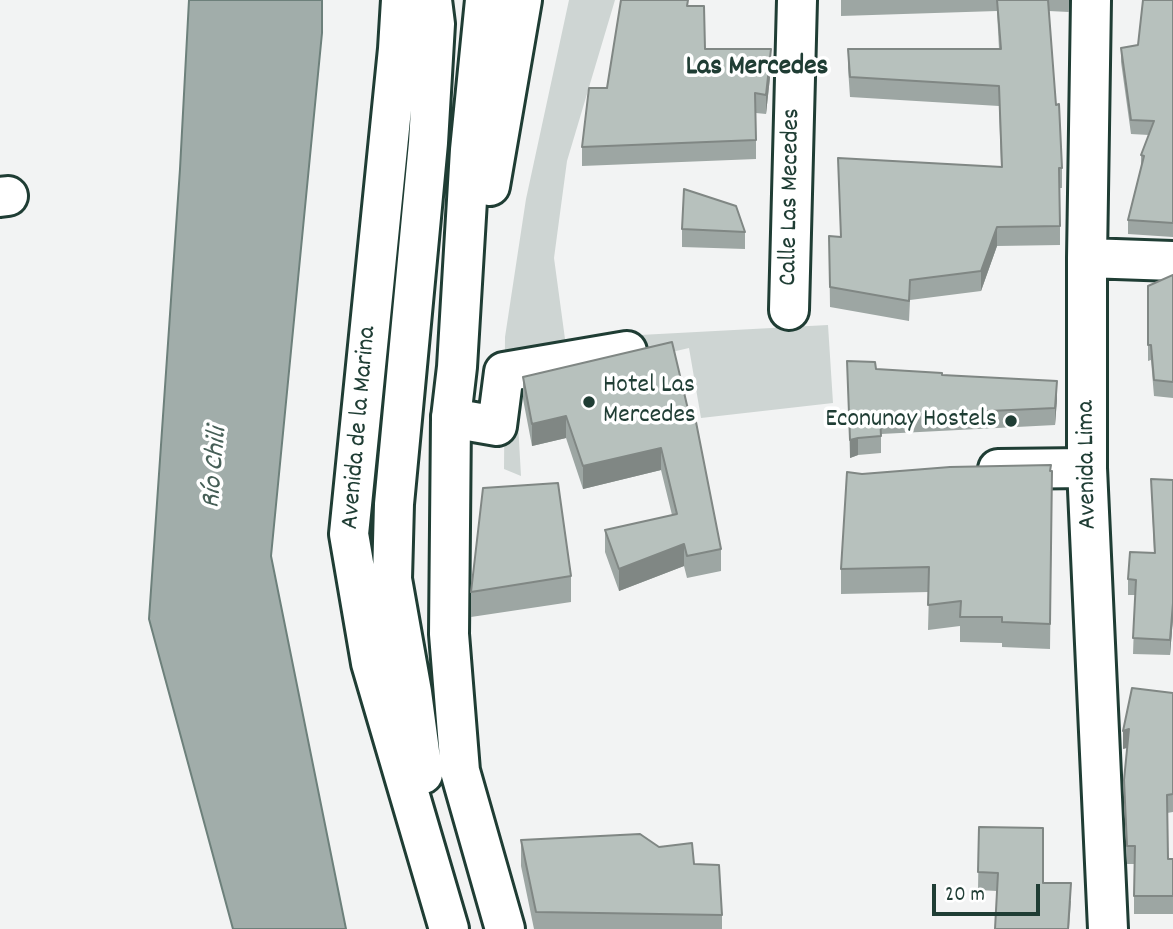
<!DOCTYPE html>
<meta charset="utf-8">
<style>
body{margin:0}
#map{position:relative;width:1173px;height:929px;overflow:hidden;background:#f2f3f3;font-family:Dekko,sans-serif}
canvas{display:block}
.scale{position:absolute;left:932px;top:884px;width:108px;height:32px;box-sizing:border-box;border:4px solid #1f3d34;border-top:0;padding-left:9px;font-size:21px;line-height:24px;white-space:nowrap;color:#1f3d34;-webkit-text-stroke:5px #fff;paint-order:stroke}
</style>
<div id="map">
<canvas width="1173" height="929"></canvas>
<div class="scale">20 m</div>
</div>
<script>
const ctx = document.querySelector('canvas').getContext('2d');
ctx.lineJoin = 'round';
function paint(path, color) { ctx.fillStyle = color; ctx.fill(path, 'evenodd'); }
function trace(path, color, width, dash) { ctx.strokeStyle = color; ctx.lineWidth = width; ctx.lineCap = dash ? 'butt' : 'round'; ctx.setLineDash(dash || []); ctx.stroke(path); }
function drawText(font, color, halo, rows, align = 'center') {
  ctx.font = font + ' Dekko,sans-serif'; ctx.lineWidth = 7; ctx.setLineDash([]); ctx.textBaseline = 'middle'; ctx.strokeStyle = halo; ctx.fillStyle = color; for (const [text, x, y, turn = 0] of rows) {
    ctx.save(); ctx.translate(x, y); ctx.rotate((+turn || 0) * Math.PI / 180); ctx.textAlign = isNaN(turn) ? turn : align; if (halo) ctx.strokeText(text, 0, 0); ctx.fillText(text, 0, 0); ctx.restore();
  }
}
const green = new Path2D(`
 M 569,0 L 615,0 L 567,161 L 554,258 L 565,339 L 828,325 L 833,403 L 701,418 L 689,348 L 516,388 L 521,476 L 504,469 L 505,337 L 526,199 Z`);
const water = new Path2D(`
 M 189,0 L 322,0 L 322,33 L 271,556 L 346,929 L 233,929 L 149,619 L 180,169 Z`);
const minor = new Path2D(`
 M 1091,0 L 1087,258 L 1087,468 L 1108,929
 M 0,197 L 8,196
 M 1087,258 L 1173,261
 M 789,310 L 797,0
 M 451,418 L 497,426 L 504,372 L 627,351
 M 998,469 L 1087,468`);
const major = new Path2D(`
 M 401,0 L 398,49 L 349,534 L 371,663 L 449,929
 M 485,0 L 470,150 L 457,367 L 451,418 L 449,634 L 460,771 L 505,929
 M 490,186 L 522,0
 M 423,774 L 412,692 L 392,579 L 394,504 L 428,143 L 435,24 L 432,0`);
const wall = new Path2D(`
 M 841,0 L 1069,0 L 1069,12 L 1049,11 L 1056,105 L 1062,168 L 1062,188 L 1060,188 L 1060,245 L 997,246 L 981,291 L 910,300 L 909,321 L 830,307 L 829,236 L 841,237 L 838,158 L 1001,167 L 999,106 L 850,97 L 848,68 L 848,49 L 999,49 L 997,11 L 841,16 Z
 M 1173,0 L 1173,237 L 1128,234 L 1128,220 L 1141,168 L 1141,155 L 1149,135 L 1131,134 L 1121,62 L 1121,48 L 1138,45 Z
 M 689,6 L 705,49 L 771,68 L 766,114 L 756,113 L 756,159 L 582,166 L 582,147 L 607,88 Z
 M 682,229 L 745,232 L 745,249 L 682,247 Z
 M 1173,275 L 1173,398 L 1154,396 L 1151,360 L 1148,361 L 1148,286 Z
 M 672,342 L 721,549 L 721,571 L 687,578 L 684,566 L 619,591 L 605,552 L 605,530 L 672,515 L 661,470 L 583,489 L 566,438 L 532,446 L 523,399 L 523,377 Z
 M 847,361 L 876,369 L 942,375 L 1057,399 L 1055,425 L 881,434 L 881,453 L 858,455 L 850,458 Z
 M 1051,471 L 1052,496 L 1050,649 L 1002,647 L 1002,643 L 960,642 L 960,626 L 928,630 L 929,592 L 841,594 L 841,569 L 862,474 Z
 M 1151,479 L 1173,480 L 1173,618 L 1170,655 L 1133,654 L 1135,595 L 1128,595 L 1128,579 L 1154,553 Z
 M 571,576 L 571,602 L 471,617 L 471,592 Z
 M 1173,693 L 1173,812 L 1167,813 L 1168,859 L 1173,859 L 1173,914 L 1134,914 L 1134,864 L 1127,864 L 1124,797 L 1124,780 L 1127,748 L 1123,749 Z
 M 979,827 L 1043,883 L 1071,901 L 1069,929 L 995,929 L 997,891 L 978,890 Z
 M 521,840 L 659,847 L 694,864 L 722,915 L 722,929 L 534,929 L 521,866 Z`);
const shadedWall = new Path2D(`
 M 771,49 L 771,68 L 766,114 L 766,95 Z
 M 997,227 L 997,246 L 981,291 L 981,271 Z
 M 1057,381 L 1057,399 L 1055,425 L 1055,408 Z
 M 566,416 L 566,438 L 532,446 L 532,424 Z
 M 858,438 L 858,455 L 850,458 L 850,440 Z
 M 661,448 L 661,470 L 583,489 L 583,466 Z
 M 684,544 L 684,566 L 619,591 L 619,569 Z
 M 1173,603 L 1173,618 L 1170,655 L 1170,640 Z
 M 1129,729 L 1129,747 L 1123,749 L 1123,731 Z`);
const building = new Path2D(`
 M 621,0 L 688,0 L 687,6 L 704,6 L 705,49 L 771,49 L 766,95 L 755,93 L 756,140 L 582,147 L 589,88 L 607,88 Z
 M 997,0 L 1048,0 L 1056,105 L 1059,104 L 1062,168 L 1059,168 L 1060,226 L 997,227 L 981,271 L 910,280 L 909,301 L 830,287 L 829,236 L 841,237 L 838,158 L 1002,167 L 999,86 L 850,77 L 848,49 L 1001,49 Z
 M 1143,0 L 1173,0 L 1173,223 L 1128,220 L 1144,156 L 1141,155 L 1154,121 L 1131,120 L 1121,48 L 1138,45 Z
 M 684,189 L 736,206 L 745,232 L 682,229 Z
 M 1173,275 L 1173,382 L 1154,380 L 1151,345 L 1148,345 L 1148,286 Z
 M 672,342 L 691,422 L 696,422 L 721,549 L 687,556 L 684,544 L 619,569 L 605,530 L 677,514 L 661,448 L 583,466 L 566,416 L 532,424 L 523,377 Z
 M 847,361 L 875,362 L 876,369 L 942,373 L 942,375 L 1057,381 L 1055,408 L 880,416 L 881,436 L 858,438 L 850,440 Z
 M 1051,465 L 1050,471 L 1052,471 L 1050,624 L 1002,622 L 1002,617 L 960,617 L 961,601 L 928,605 L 929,567 L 841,569 L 847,472 L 862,474 L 950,467 Z
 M 1151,479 L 1173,480 L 1173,603 L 1170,640 L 1133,638 L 1136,580 L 1128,579 L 1130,552 L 1155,553 Z
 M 558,483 L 571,576 L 471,592 L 483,488 Z
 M 1132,688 L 1173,693 L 1173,794 L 1167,795 L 1168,859 L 1173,859 L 1173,896 L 1134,896 L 1135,846 L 1127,846 L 1124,780 L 1129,729 L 1123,731 Z
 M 979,827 L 1043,828 L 1043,883 L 1071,883 L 1068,929 L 995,929 L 998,873 L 978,872 Z
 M 640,834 L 659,847 L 692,843 L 694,864 L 719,865 L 722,915 L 536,912 L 521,840 Z`);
const markers = [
 [589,402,7,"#1f3d34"],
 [1011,421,7,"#1f3d34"]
];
const streetNames = [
 ["Calle Las Mecedes",792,197,-89],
 ["Avenida de la Marina",361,428,-85],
 ["Avenida Lima",1089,465,-91]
];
const poiNames = [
 ["Hotel Las",603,387],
 ["Mercedes",603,417],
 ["Econunay Hostels",997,421,"right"]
];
const neighbourhoodNames = [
 ["Las Mercedes",757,69]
];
const waterNames = [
 ["Río Chili",217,468,-85]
];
paint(green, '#ced5d3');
paint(water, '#a1adaa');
trace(water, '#6d807b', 2);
trace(minor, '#1f3d34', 44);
trace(major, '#1f3d34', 44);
trace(minor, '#fff', 38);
trace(major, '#fff', 38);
paint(wall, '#9da6a3');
paint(shadedWall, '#808784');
paint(building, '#b7c1bd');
trace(building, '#808784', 2);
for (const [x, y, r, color] of markers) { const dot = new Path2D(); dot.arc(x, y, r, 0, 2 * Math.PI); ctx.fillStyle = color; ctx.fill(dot); trace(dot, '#fff', 2.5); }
drawText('26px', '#1f3d34', '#fff', streetNames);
drawText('26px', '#1f3d34', '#fff', poiNames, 'left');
drawText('bold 28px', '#1f3d34', '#fff', neighbourhoodNames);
drawText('italic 28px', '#465f57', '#fff', waterNames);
</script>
